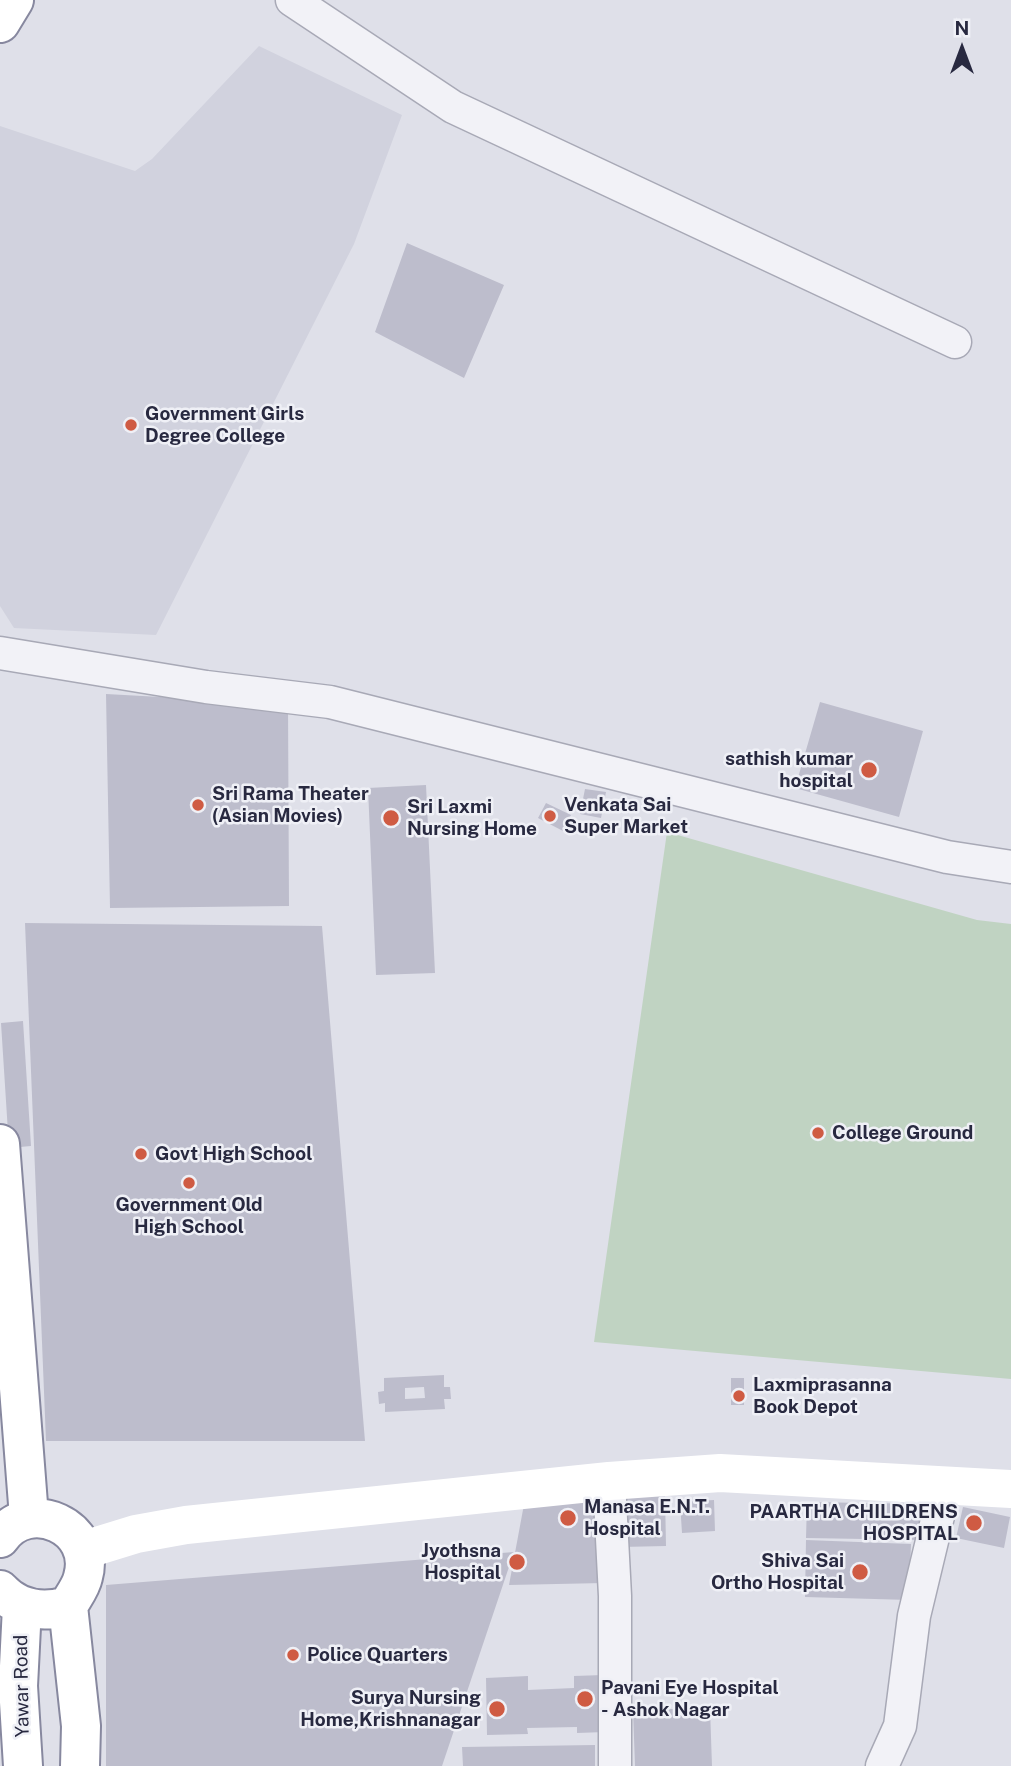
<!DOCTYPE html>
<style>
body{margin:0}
#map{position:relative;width:1011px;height:1766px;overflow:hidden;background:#dfe0e9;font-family:"Public Sans",sans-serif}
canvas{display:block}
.north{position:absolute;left:927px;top:14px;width:70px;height:70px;-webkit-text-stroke:5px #eff0f6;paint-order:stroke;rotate:0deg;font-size:19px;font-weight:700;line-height:28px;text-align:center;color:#282940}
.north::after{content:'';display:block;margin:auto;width:24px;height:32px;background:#282940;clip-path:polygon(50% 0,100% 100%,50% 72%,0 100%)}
</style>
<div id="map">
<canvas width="1011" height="1766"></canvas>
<div class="north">N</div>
</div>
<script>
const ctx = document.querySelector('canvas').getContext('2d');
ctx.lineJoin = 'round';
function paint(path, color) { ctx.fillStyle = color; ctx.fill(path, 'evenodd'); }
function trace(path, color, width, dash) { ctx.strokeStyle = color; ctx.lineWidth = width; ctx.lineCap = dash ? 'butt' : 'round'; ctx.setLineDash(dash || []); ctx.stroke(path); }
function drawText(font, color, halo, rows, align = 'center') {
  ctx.font = font + ' "Public Sans",sans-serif'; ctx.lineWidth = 5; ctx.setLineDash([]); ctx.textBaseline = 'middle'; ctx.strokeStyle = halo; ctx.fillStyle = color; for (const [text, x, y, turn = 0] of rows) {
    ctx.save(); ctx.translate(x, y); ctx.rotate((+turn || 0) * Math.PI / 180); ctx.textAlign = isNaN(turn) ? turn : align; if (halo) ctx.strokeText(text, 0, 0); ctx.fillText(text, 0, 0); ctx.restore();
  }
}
const built = new Path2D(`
 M 259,46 L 402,115 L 354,244 L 156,635 L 14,628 L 0,606 L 0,126 L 135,171 L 152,159 Z`);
const green = new Path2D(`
 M 667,832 L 977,920 L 1011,924 L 1011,1379 L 594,1342 Z`);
const building = new Path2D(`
 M 407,243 L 504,285 L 464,378 L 375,332 Z
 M 106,694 L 288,704 L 289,906 L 110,908 Z
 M 820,702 L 923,731 L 899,817 L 795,788 Z
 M 426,785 L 435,973 L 376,975 L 368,788 Z
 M 585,789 L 606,792 L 601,818 L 580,814 Z
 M 546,803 L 571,815 L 563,831 L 538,818 Z
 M 25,923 L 322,926 L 365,1441 L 46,1441 Z
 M 23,1021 L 31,1146 L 9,1148 L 1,1023 Z
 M 444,1375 L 444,1387 L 450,1387 L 451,1399 L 444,1399 L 445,1409 L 385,1412 L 385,1403 L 379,1404 L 378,1392 L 384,1391 L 384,1378 ZM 424,1387 L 425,1398 L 405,1399 L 405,1388 Z
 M 731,1378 L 744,1378 L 744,1405 L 731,1405 Z
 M 665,1495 L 666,1546 L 621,1547 L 620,1496 Z
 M 525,1499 L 603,1500 L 604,1583 L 509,1585 Z
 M 714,1500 L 715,1531 L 682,1533 L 680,1502 Z
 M 807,1502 L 923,1504 L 922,1540 L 806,1538 Z
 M 963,1507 L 1010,1517 L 1004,1548 L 956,1538 Z
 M 806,1540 L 911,1544 L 909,1600 L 805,1597 Z
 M 514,1552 L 442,1766 L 106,1766 L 106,1585 Z
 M 603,1675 L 605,1732 L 577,1733 L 577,1727 L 527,1728 L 528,1734 L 487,1735 L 486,1678 L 528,1676 L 528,1690 L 574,1688 L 574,1676 Z
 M 710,1708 L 712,1766 L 635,1766 L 633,1710 Z
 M 595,1745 L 595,1766 L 463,1766 L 462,1747 Z`);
const street = new Path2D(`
 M 292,0 L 453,107 L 955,342
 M 0,653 L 206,687 L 330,702 L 947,857 L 1011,867
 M 609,1481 L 615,1596 L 615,1766
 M 882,1766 L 900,1726 L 914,1616 L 945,1487`);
const secondary = new Path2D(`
 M 84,1550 L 136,1534 L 186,1525 L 609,1481 L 720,1473 L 1011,1489`);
const highway = new Path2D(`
 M 0,23 L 14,0
 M 0,1144 L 29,1517
 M 0,1538 C 29,1496 97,1527 83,1577 C 81,1587 73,1597 68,1606 C 43,1613 18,1610 0,1590
 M 68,1606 L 81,1726 L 80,1766
 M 22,1607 L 18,1686 L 23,1766`);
const markers = [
 [131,425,7,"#cf5b43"],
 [869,770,9,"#cf5b43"],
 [198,805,7,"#cf5b43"],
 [550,816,7,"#cf5b43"],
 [391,818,9,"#cf5b43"],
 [818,1133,7,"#cf5b43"],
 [141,1154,7,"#cf5b43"],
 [189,1183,7,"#cf5b43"],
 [739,1396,7,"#cf5b43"],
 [568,1518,9,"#cf5b43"],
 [974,1523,9,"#cf5b43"],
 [517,1562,9,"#cf5b43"],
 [860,1572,9,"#cf5b43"],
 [293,1655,7,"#cf5b43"],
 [585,1699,9,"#cf5b43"],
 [497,1709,9,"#cf5b43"]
];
const poiNames = [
 ["Government Girls",145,414],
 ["Degree College",145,436],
 ["sathish kumar",853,759,"right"],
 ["hospital",853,781,"right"],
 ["Sri Rama Theater",212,794],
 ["(Asian Movies)",212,816],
 ["Venkata Sai",564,805],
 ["Super Market",564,827],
 ["Sri Laxmi",407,807],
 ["Nursing Home",407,829],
 ["College Ground",832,1133],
 ["Govt High School",155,1154],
 ["Government Old",189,1205,"center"],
 ["High School",189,1227,"center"],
 ["Laxmiprasanna",753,1385],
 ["Book Depot",753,1407],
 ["Manasa E.N.T.",584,1507],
 ["Hospital",584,1529],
 ["PAARTHA CHILDRENS",958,1512,"right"],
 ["HOSPITAL",958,1534,"right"],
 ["Jyothsna",501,1551,"right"],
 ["Hospital",501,1573,"right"],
 ["Shiva Sai",844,1561,"right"],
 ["Ortho Hospital",844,1583,"right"],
 ["Police Quarters",307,1655],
 ["Pavani Eye Hospital",601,1688],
 ["- Ashok Nagar",601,1710],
 ["Surya Nursing",481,1698,"right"],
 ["Home,Krishnanagar",481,1720,"right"]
];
const streetNames = [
 ["Yawar Road",22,1686,-91]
];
paint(built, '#d1d2de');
paint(green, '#c0d3c2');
paint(building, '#bdbdcc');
trace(street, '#a8a9b6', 35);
trace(highway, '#87889f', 42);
trace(street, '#f2f2f7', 32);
trace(secondary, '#fff', 38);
trace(highway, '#fff', 38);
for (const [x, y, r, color] of markers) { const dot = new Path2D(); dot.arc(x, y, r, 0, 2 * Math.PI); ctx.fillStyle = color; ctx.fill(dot); trace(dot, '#eff0f6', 2.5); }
drawText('bold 19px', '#282940', '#eff0f6', poiNames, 'left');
drawText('19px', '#282940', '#eff0f6', streetNames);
</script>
